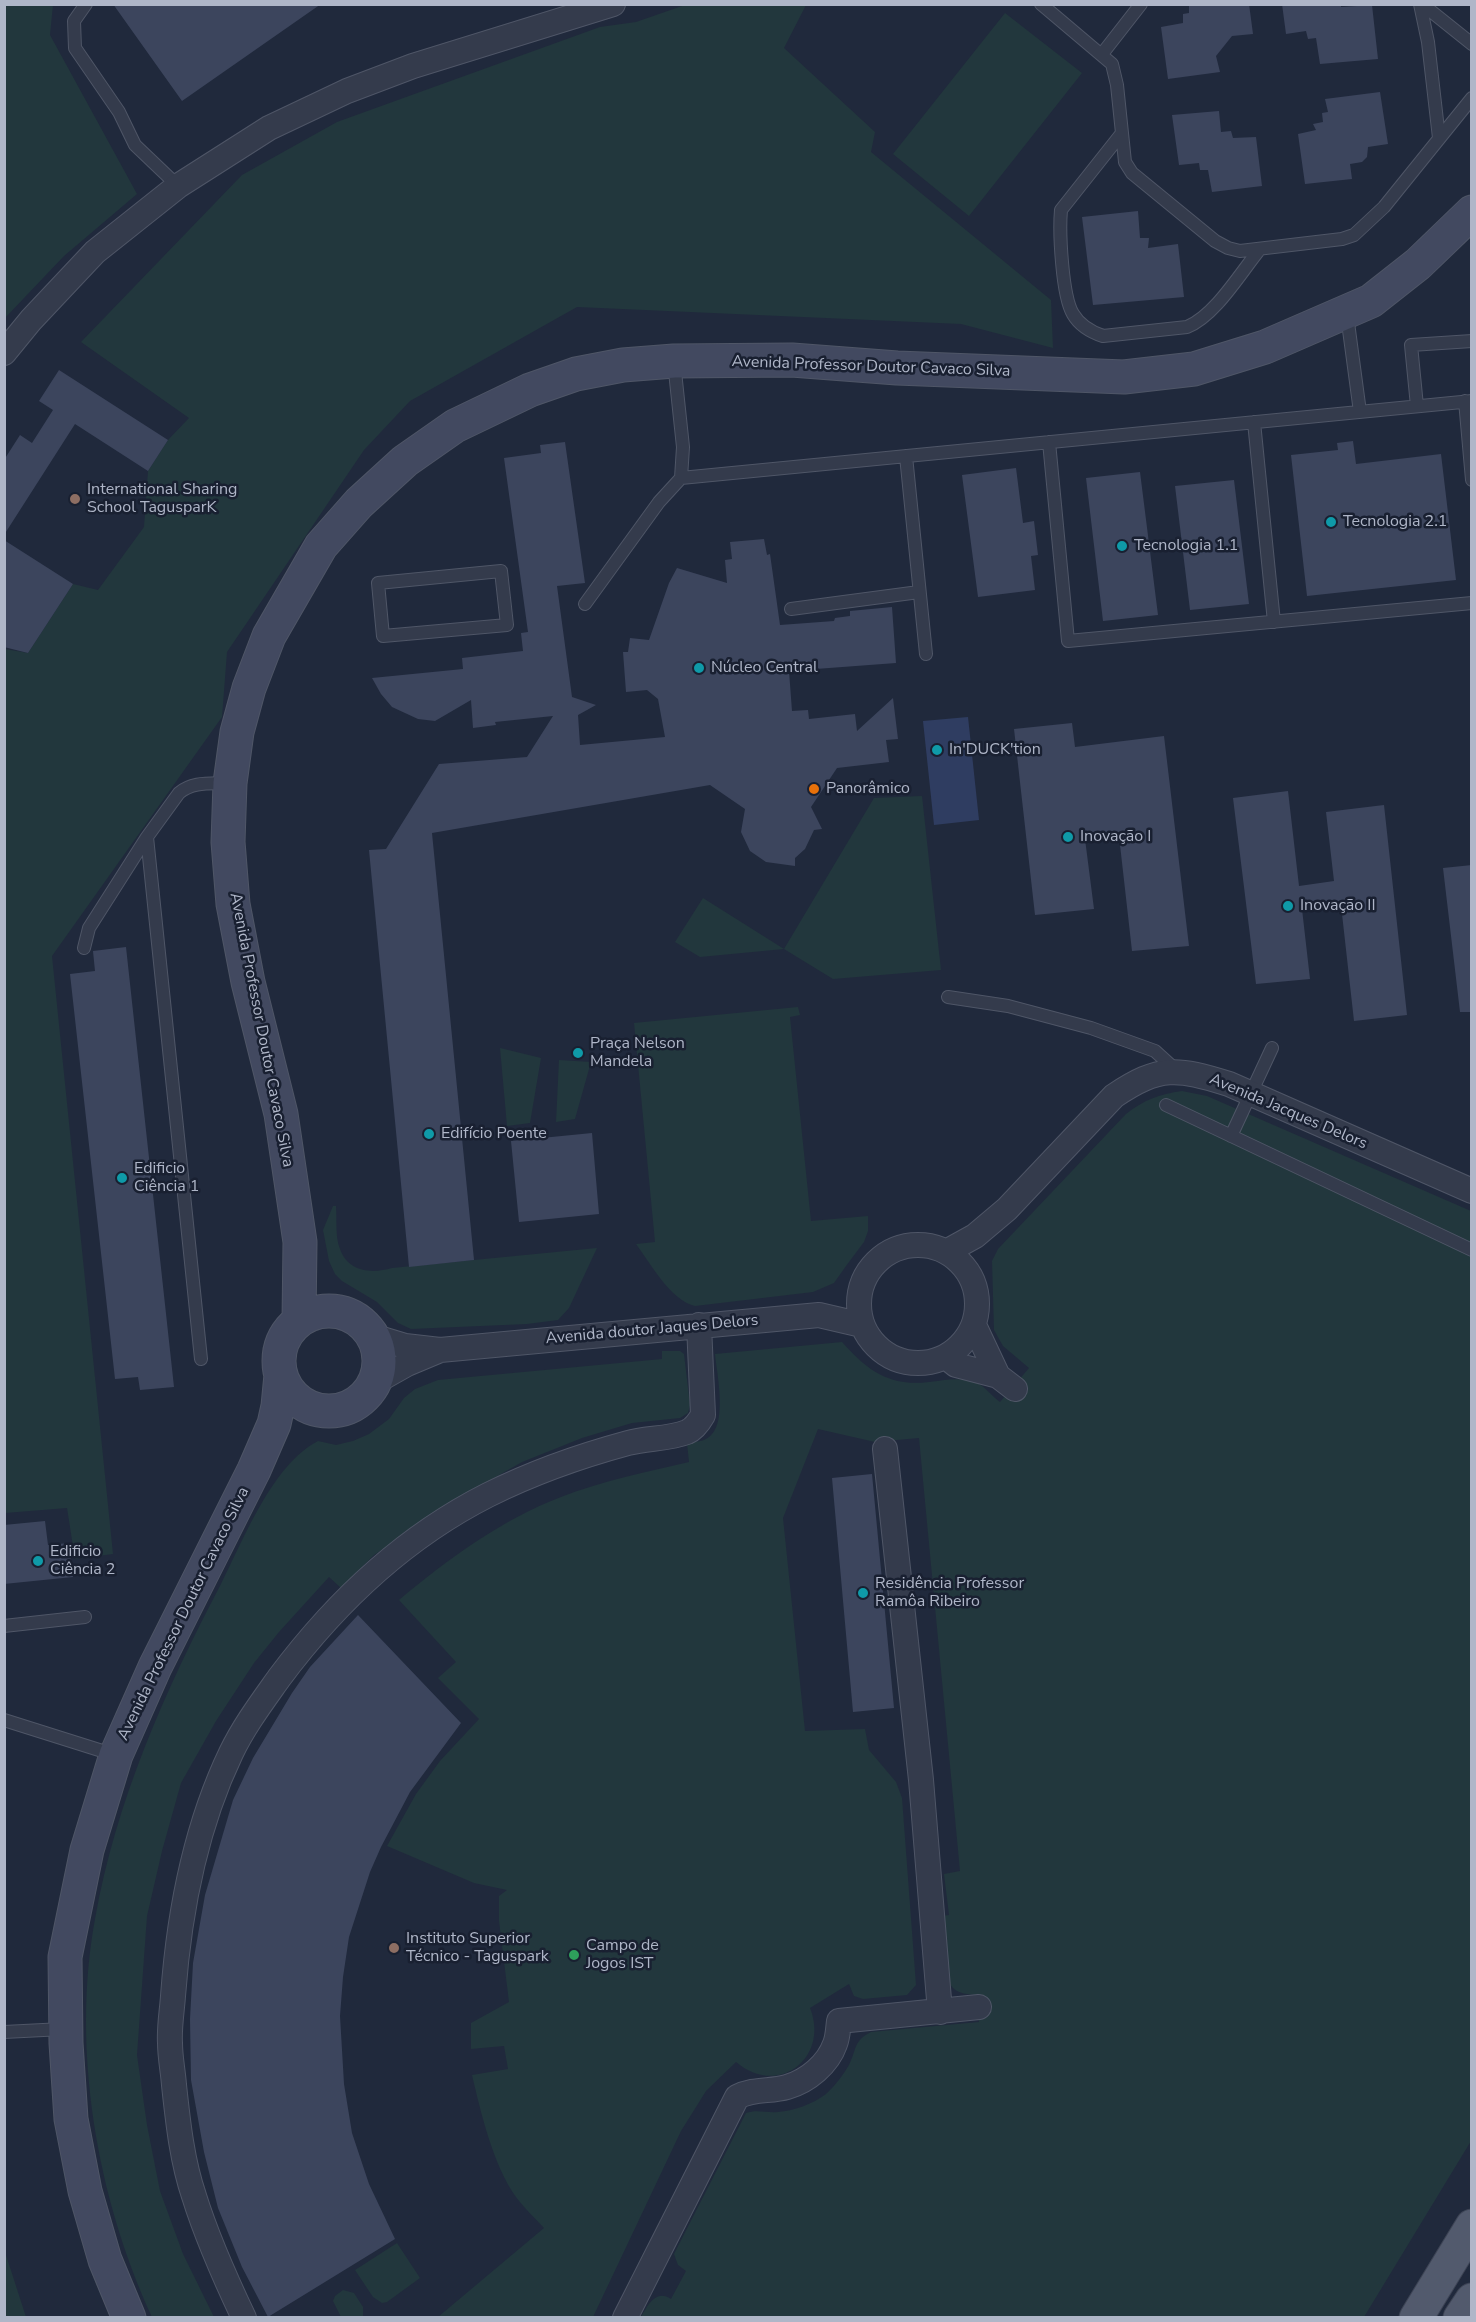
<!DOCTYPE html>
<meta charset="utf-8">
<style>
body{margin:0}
#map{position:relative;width:1476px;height:2322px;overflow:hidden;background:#20293c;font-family:"Nunito Sans",sans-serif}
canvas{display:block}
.frame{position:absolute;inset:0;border:6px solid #afb6c8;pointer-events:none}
</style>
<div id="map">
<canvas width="1476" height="2322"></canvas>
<div class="frame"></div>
</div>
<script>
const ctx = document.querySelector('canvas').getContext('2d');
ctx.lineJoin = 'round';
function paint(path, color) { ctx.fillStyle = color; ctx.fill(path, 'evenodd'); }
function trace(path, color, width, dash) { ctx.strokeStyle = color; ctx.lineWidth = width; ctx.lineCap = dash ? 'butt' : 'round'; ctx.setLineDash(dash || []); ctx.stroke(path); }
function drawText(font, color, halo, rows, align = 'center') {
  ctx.font = font + ' "Nunito Sans",sans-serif'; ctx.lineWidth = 5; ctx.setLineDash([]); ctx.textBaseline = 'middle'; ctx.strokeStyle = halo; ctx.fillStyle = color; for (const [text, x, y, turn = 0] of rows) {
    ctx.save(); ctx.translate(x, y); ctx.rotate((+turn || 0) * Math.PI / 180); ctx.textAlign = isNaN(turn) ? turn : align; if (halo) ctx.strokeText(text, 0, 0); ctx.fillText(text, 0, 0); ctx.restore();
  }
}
const green = new Path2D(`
 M 5,4 L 53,5 L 50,35 L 137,194 L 64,256 L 5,318 Z
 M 685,5 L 806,5 L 784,48 L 875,132 L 871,152 L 1051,300 L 1053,348 L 961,324 L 577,307 L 410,401 L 364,450 L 227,652 L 222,717 L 52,956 L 113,1554 L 75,1559 L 67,1508 L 5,1513 L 5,649 L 28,653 L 73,584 L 98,590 L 144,527 L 148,471 L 168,440 L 189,418 L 81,342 L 242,175 L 337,122 L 600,27 L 636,22 Z
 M 1005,13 L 1082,73 L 969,216 L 893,154 Z
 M 922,796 L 941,970 L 833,979 L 784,949 L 700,957 L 675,942 L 703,898 L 784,949 L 874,798 Z
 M 798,1007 L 800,1015 L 790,1017 L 811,1221 L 868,1216 L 868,1231 L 864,1242 L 846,1266 L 834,1283 L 813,1292 L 695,1306 C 670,1300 651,1264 636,1244 L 655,1242 L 634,1023 Z
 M 500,1048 L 541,1058 L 530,1123 L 507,1126 Z
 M 559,1060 L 591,1062 L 575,1119 L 556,1122 Z
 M 1182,1091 L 1207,1096 L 1471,1211 L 1471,2141 L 1364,2317 L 641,2317 C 648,2305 656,2289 671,2299 L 686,2271 L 678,2265 L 674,2254 L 746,2113 C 757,2109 766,2113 778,2112 C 793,2111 813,2104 826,2094 C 835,2086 843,2075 849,2065 C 857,2049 853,2041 871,2032 L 979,2022 L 976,1995 C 968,1994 959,1994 953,1988 C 942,1976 943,1933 941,1916 L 949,1915 L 944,1874 L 960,1871 L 919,1438 L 875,1442 L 818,1429 L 783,1518 L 805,1731 L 865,1729 L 869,1750 L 896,1782 L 902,1798 L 916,1985 L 907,1995 L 863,1999 L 854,1996 L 849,1984 L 810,2008 C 830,2058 778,2098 736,2062 L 706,2091 L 681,2131 L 593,2317 L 438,2317 L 544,2228 C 535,2218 524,2208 516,2197 C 493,2165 481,2113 472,2075 L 508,2069 L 504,2046 L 471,2049 L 471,2023 L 509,2002 L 499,1921 L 499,1896 L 507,1890 L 474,1883 L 387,1846 L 416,1794 L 440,1761 L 479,1719 L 438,1678 L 456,1662 L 399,1600 C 448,1559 501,1520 561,1497 C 602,1481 646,1472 689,1462 L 687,1443 C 693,1442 701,1442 706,1439 C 729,1428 717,1375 715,1354 L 842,1342 C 867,1370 889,1387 929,1382 C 945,1380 963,1376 979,1384 C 986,1388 993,1397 1000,1402 L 1029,1368 L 1003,1346 L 994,1330 L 992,1261 L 998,1249 L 1126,1114 C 1144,1100 1159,1094 1182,1091 Z
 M 333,1206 L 336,1206 C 337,1219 335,1237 340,1249 C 348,1272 372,1274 392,1268 L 597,1248 L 569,1308 L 558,1320 L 527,1324 L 411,1329 L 398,1323 L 377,1302 L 342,1281 L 335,1274 L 329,1261 L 323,1230 Z
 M 662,1351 L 680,1351 L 684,1354 L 690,1405 L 688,1413 L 680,1418 L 632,1423 L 582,1438 L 522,1462 L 487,1482 L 374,1555 L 341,1588 L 329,1577 L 279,1632 L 254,1663 L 216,1721 L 181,1783 L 162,1851 L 147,1916 L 137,2055 L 147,2125 L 160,2191 L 183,2254 L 214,2317 L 152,2317 C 97,2198 71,2049 95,1919 C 116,1801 165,1690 221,1584 C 244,1539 272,1465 318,1441 L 336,1445 L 353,1441 L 369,1434 L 389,1419 L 404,1398 L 415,1389 L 438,1380 L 662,1359 Z
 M 397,2243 L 420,2278 L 387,2302 L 382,2303 L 373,2297 L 355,2270 Z
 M 4,2252 L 5,2252 L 26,2317 L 5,2317 Z
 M 343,2290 L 354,2293 L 363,2307 L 363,2317 L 341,2317 L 333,2301 L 335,2296 Z`);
const water = new Path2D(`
 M 968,717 L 979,820 L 934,825 L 923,721 Z`);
const building = new Path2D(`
 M 113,4 L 321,4 L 182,101 Z
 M 1189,4 L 1249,4 L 1253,34 L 1232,36 L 1216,56 L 1220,72 L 1168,79 L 1161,27 L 1183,23 L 1183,14 L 1189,13 Z
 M 1282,4 L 1341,4 L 1341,7 L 1372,5 L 1378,59 L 1320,64 L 1316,38 L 1308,39 L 1306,31 L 1286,34 Z
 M 1380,92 L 1388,144 L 1368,147 L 1367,157 L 1362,162 L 1350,164 L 1352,179 L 1305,184 L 1298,134 L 1316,130 L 1313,124 L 1323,122 L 1322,113 L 1328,112 L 1325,99 Z
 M 1219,111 L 1221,132 L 1231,131 L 1233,138 L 1256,137 L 1262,186 L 1212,192 L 1208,170 L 1200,170 L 1199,163 L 1179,165 L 1172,115 Z
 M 1138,211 L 1140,238 L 1149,238 L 1148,248 L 1178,244 L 1184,297 L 1093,305 L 1082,217 Z
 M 59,370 L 168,440 L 148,471 L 75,424 L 4,535 L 4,460 L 20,435 L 32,443 L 53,410 L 39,401 Z
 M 1353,441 L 1356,464 L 1441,454 L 1456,580 L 1307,596 L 1291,455 L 1338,450 L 1337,443 Z
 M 565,442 L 585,583 L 557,586 L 572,697 L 596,705 L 578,715 L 580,745 L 665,737 L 658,699 L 647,690 L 626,692 L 623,652 L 628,652 L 630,638 L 649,640 L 669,583 L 677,568 L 727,583 L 725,560 L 732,559 L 730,542 L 764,539 L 767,555 L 770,554 L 780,625 L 834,621 L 835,618 L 850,616 L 850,611 L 892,607 L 896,663 L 789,671 L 792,711 L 808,710 L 809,719 L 855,714 L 857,731 L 893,698 L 898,739 L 886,740 L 889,762 L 837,768 L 811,807 L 822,829 L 814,830 L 805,849 L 795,858 L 795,866 L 766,862 L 750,851 L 741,832 L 745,809 L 710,785 L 432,833 L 474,1260 L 409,1267 L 369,850 L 386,849 L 439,764 L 527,757 L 553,716 L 495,722 L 496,725 L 473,728 L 471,700 L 435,721 L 418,719 L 392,707 L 381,694 L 372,678 L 463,669 L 462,658 L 523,651 L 521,633 L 528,632 L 504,458 L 541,453 L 540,445 Z
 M 1016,468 L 1023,523 L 1034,521 L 1038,555 L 1031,556 L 1035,590 L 978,597 L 962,475 Z
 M 1140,472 L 1158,615 L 1103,621 L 1086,478 Z
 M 1234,480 L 1249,604 L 1190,610 L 1175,486 Z
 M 4,540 L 73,584 L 28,653 L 4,647 Z
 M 1072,723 L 1075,747 L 1164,736 L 1189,946 L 1132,951 L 1119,836 L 1085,839 L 1094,909 L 1035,915 L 1014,729 Z
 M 1288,791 L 1299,886 L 1334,881 L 1326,812 L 1384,805 L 1407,1015 L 1354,1021 L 1341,905 L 1302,909 L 1310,979 L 1256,984 L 1233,798 Z
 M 1472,865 L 1472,1012 L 1460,1012 L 1443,868 Z
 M 126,947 L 174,1387 L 140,1390 L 138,1377 L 115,1379 L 70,974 L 95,971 L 93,951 Z
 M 592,1133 L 599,1214 L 519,1222 L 511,1141 Z
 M 872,1474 L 894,1708 L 853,1712 L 832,1478 Z
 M 45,1521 L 48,1545 L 69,1543 L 73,1577 L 4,1584 L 4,1525 Z
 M 358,1615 L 461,1723 L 410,1792 L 381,1847 L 370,1872 L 349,1937 L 343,1977 L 340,2016 L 344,2084 L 352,2133 L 369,2184 L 395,2239 L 268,2317 L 242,2267 L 218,2208 L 204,2152 L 191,2080 L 190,2019 L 193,1963 L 205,1895 L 233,1800 L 253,1758 L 292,1693 L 310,1667 Z`);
const lane = new Path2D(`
 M 86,4 L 74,21 L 75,48 L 119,112 L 135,145 L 178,186
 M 1041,4 L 1112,64 L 1117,85 L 1125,162 L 1132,173 L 1215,241 L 1228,248 L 1240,251 L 1342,239 L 1354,235 L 1384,207 L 1472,98
 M 1420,4 L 1428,42 L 1439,138
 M 1422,4 L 1472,44
 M 1102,54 L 1141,4
 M 1122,133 L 1061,210 C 1059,232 1062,296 1073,314 C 1080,326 1091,332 1103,336 L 1187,327 C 1215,316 1241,272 1260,249
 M 1347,315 L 1360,412
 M 1465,401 L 1472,480
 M 1417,406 L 1411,345 L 1472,341
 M 1254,422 L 1274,622
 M 1049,442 L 1068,641 L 1472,603
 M 906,456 L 926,654
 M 681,478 L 1472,401
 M 501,571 L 507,625 L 383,636 L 378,583 Z
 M 585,604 L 659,502 L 681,478 L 683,447 L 674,362
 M 791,609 L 919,592
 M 84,948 L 89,928 L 147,837
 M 948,997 L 1008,1006 L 1091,1028 L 1155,1051 L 1178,1072
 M 1166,1105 L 1472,1250
 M 1231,1136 L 1272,1048
 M 201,1359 L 147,837 L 179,793 C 193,781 211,784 229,783
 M 4,1626 L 85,1617
 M 4,1720 L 115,1755
 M 4,2032 L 63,2029`);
const street = new Path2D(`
 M 4,353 L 31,320 L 95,252 L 178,186 L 269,128 L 347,91 L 413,66 L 613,4
 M859 1304a59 59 0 1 1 118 0a59 59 0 1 1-118 0Z
 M 946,1252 L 975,1236 L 1007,1209 L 1114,1096 C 1160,1065 1177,1068 1229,1084 L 1472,1191
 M 974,1325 L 998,1376
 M 372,1336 L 405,1346 L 440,1350 L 819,1315 L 862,1325
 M 946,1357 L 956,1365 L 998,1376 L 1015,1389
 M 375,1382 L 407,1364 L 438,1351
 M 885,1449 L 921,1780 L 940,2012
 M 244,2318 C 225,2278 207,2238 194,2196 C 182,2161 178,2122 174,2085 C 173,2071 170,2057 170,2043 C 169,2028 172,2011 173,1996 C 179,1913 195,1828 231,1753 C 244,1726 262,1702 279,1678 C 335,1603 405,1537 488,1495 C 532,1473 580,1456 628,1443 C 647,1438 669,1439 687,1432 C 694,1429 699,1422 703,1415 L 699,1325
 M 625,2318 L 737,2097 C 755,2088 770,2092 787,2087 C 808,2081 828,2064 835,2044 C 838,2037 838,2028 839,2021 L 979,2007`);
const secondary = new Path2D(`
 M279 1361a50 50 0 1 1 100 0a50 50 0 1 1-100 0Z
 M 299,1321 L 300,1242 L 281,1114 L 248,982 L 233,904 L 228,842 L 230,783 L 237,732 L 249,688 L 269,636 L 321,546 L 359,503 L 405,461 L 455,426 L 530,390 L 576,374 L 623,365 L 674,361 L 792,360 L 897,368 L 1124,377 L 1194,369 L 1265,347 L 1371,301 L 1418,264 L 1472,212
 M 129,2318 L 105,2260 L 85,2191 L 71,2119 L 66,2043 L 65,1957 L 87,1850 L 116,1755 L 155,1667 L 254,1470 L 274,1424 L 278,1406 L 281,1375`);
const primary = new Path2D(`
 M 1416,2318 L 1472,2226
 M 1460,2318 L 1472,2300`);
const markers = [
 [75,499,6,"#8d6e63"],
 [1331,522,6,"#0f9aa8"],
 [1122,546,6,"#0f9aa8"],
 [699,668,6,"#0f9aa8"],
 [937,750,6,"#0f9aa8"],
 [814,789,6,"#e8710a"],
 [1068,837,6,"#0f9aa8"],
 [1288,906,6,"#0f9aa8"],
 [578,1053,6,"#0f9aa8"],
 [429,1134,6,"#0f9aa8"],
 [122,1178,6,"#0f9aa8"],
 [38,1561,6,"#0f9aa8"],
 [863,1593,6,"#0f9aa8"],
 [394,1948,6,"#8d6e63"],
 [574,1955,6,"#2e9e5b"]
];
const streetNames = [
 ["Avenida Professor Doutor Cavaco Silva",871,367,2],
 ["Avenida Professor Doutor Cavaco Silva",261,1030,79],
 ["Avenida Jacques Delors",1288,1112,23],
 ["Avenida doutor Jaques Delors",652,1330,-5],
 ["Avenida Professor Doutor Cavaco Silva",184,1614,-64]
];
const poiNames = [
 ["International Sharing",87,490],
 ["School TagusparK",87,508],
 ["Tecnologia 2.1",1343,522],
 ["Tecnologia 1.1",1134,546],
 ["Núcleo Central",711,668],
 ["In'DUCK'tion",949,750],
 ["Panorâmico",826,789],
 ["Inovação I",1080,837],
 ["Inovação II",1300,906],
 ["Praça Nelson",590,1044],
 ["Mandela",590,1062],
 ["Edifício Poente",441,1134],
 ["Edificio",134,1169],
 ["Ciência 1",134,1187],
 ["Edificio",50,1552],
 ["Ciência 2",50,1570],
 ["Residência Professor",875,1584],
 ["Ramôa Ribeiro",875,1602],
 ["Instituto Superior",406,1939],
 ["Técnico - Taguspark",406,1957],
 ["Campo de",586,1946],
 ["Jogos IST",586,1964]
];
paint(green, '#22373d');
paint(water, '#2f3d61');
paint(building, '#3c455d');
trace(lane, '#4f5667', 14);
trace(street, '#4f5667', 26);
trace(secondary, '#4f5667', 35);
trace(primary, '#3d4455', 35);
trace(lane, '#343b4c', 12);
trace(street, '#343b4c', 24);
trace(secondary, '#424960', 33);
trace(primary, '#525a6d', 33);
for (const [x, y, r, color] of markers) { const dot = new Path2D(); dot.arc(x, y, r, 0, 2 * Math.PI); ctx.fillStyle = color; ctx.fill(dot); trace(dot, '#192031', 2); }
drawText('16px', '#afb6c8', '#192031', streetNames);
drawText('16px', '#afb6c8', '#192031', poiNames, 'left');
</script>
